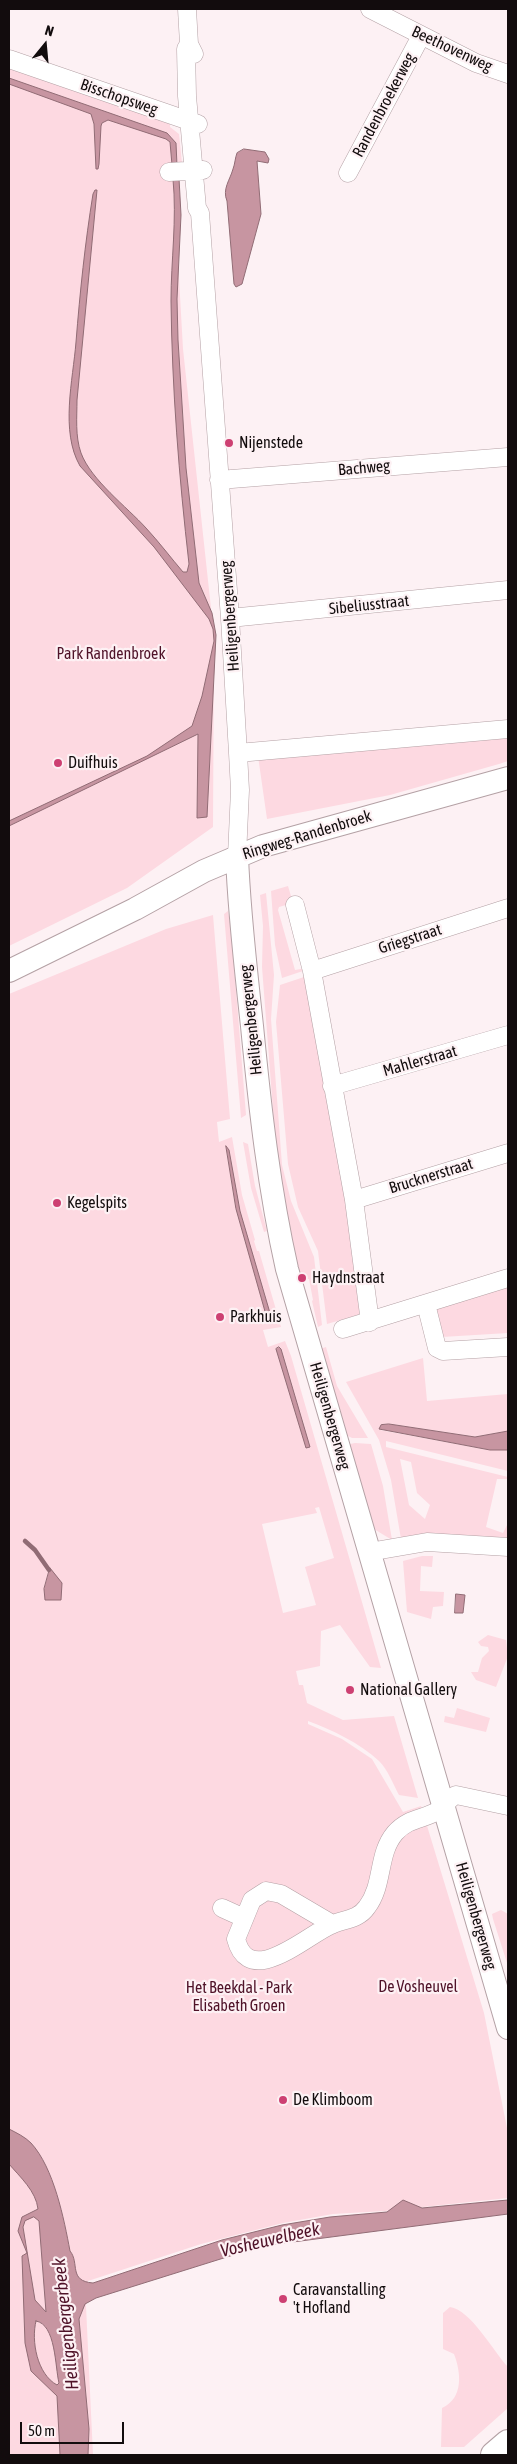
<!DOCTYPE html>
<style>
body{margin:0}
#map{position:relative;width:517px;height:2464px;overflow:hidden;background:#fdf1f4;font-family:"Asap Condensed",sans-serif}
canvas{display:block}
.frame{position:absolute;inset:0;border:10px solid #120c0d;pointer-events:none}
.north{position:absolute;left:20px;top:20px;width:50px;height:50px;-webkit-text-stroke:4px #fdf1f4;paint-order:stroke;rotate:17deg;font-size:14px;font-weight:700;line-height:20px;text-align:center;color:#120c0d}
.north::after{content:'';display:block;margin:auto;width:18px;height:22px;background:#120c0d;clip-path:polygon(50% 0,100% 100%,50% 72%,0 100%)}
.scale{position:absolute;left:20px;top:2422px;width:104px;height:22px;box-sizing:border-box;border:2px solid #120c0d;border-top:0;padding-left:6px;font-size:15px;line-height:18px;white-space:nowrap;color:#120c0d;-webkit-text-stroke:4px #fdf1f4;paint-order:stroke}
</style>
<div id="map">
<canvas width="517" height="2464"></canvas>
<div class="frame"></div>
<div class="north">N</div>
<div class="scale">50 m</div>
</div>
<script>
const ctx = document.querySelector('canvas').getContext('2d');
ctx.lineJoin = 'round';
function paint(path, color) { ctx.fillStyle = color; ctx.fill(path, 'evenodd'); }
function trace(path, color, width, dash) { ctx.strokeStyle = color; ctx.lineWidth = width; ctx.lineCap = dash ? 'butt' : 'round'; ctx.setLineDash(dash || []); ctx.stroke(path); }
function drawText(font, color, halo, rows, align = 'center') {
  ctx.font = font + ' "Asap Condensed",sans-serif'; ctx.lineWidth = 4.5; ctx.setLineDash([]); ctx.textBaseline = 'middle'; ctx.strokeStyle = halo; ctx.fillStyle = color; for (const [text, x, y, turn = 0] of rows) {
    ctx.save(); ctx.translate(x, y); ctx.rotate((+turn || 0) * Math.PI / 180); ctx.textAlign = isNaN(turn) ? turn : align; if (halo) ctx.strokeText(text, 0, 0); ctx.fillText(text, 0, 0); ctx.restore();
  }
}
const green = new Path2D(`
 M 9,67 L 170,116 L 170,127 L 179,134 L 182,163 L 177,166 L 176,150 L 171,136 L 183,349 L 214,636 L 213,827 L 127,888 L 9,946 Z
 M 508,734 L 508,761 L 499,764 L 390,795 L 267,819 L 258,756 Z
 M 288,886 L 293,903 L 279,907 L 278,910 L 295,970 L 306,968 L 303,971 L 282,978 L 275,945 L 271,891 Z
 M 266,893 L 274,975 L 271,1019 L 282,1165 L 291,1201 L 314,1257 L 322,1325 L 318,1327 L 312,1301 L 313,1300 L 309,1279 L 306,1279 L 304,1274 L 300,1275 L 286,1218 L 278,1175 L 262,967 L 263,926 L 260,895 Z
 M 228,911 L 231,927 L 246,1115 L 241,1118 L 224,914 Z
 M 213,915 L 230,1119 L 217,1122 L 219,1142 L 232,1137 L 242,1195 L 255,1240 L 254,1241 L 257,1251 L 259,1251 L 281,1327 L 263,1330 L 268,1347 L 285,1341 L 291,1356 L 381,1668 L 370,1667 L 340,1625 L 321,1631 L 320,1666 L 296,1671 L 299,1685 L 303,1685 L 307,1703 L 343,1720 L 394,1716 L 418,1798 L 399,1795 C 393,1784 388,1770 379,1761 C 360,1743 332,1730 308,1721 L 308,1724 L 342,1739 L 372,1759 L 403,1812 L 421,1806 L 484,2013 L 508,2133 L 508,2198 L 385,2211 L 333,2214 L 283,2223 L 201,2244 L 88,2281 L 86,2306 L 93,2455 L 9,2455 L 9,994 L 166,929 ZM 319,1507 L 334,1558 L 305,1567 L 316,1605 L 283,1613 L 262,1524 L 317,1513 L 315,1508 Z
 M 307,976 L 363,1305 L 361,1314 L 327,1324 L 318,1251 L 298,1207 L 288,1164 L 276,1022 L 280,985 Z
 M 243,1142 L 248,1144 L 255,1186 L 267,1231 L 264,1232 L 251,1188 Z
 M 508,1285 L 508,1333 L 442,1337 L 439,1335 L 436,1306 Z
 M 326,1347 L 337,1386 L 368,1438 L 352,1438 L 346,1435 L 320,1349 Z
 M 423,1358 L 427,1401 L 508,1394 L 508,1431 L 475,1437 L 389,1424 L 380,1430 L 490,1450 L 508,1450 L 508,1471 L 386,1441 L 386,1447 L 508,1477 L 508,1479 L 497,1479 L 486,1527 L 503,1533 L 508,1523 L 508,1543 L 401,1539 L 391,1480 L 379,1440 L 346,1382 ZM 400,1459 L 411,1462 L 417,1493 L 430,1505 L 425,1519 L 409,1505 Z
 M 355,1443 L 371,1444 L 383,1486 L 392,1540 L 374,1529 L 349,1446 L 350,1444 Z
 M 422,1556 L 433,1556 L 432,1567 L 421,1566 L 420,1591 L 444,1592 L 443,1606 L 433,1607 L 431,1619 L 407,1612 L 403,1561 Z
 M 488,1635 L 506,1640 L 508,1656 L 496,1687 L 476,1680 L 471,1672 L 478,1672 L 482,1658 L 489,1651 L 488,1647 L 481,1646 L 478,1642 Z
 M 457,1708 L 490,1718 L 486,1732 L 444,1722 L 445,1716 L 454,1718 Z
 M 501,1910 L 508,1914 L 508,1966 L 493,1919 L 492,1914 Z
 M 450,2307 C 471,2310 493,2351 508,2367 L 508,2408 L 464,2447 L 441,2447 L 442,2408 C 464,2398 461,2372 454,2354 L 443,2349 L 443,2313 Z`);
const water = new Path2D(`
 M 9,78 L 167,133 L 176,143 L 177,166 L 172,165 L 170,142 L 166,139 L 108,120 L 102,123 L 101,126 L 99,164 L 98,169 L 96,169 L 94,124 L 91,114 L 9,84 Z
 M 244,149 L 265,152 L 269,159 L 268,163 L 257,161 L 261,214 L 242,284 L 236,287 L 234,284 L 227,201 C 222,189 230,180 233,169 C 235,164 235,158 237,153 Z
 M 179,178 L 181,215 L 177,299 L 178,340 L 186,468 L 199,583 L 212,613 L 216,635 L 207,817 L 197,818 L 198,734 L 9,826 L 9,821 L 147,756 L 192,726 L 202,696 L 214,641 L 213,629 L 209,619 L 154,547 L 80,466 C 60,431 73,380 76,342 C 80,292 85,243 93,194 L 95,190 L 97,190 L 77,400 C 77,417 75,436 81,453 C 91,480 127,507 146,528 C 159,542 171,558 183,572 L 187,572 L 189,564 C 179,477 172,389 171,301 C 171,260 177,220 173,179 Z
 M 226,1146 L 229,1150 L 240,1211 L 270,1313 L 266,1315 L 236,1209 Z
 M 279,1347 L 281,1349 L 310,1447 L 306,1448 L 276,1349 Z
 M 389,1424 L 475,1437 L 508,1431 L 508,1450 L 490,1450 L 379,1429 L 381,1425 Z
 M 50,1568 L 62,1583 L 61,1600 L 45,1600 L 44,1589 Z
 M 456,1594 L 465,1595 L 463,1613 L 455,1613 Z
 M 9,2129 C 17,2133 25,2137 31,2143 C 54,2168 64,2219 70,2251 C 80,2263 68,2281 93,2283 L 222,2240 L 282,2225 L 330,2217 L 387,2212 L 403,2200 L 422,2208 L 508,2200 L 508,2214 L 262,2246 L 96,2298 L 85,2304 L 79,2319 L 89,2429 L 88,2455 L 60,2455 L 57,2396 L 31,2371 L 25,2343 L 22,2256 L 27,2253 L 18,2231 L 22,2217 L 38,2209 C 36,2191 20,2177 9,2164 ZM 34,2217 L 39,2221 L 46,2312 L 35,2300 L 23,2227 L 25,2221 ZM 36,2321 C 56,2324 55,2367 59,2383 L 57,2385 C 37,2374 31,2341 36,2321 Z`);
const stream = new Path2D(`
 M 25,1541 L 35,1550 L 49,1570`);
const minor = new Path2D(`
 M 187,9 L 189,44 L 194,54
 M 370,9 L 476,63 L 508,74
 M 189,44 L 186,49 L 187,96 L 197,208 L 200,213 L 230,618 L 238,753 L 240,790 L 237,856
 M 9,59 L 198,124
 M 169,172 L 203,170
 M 348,173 L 421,36
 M 219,480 L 508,457
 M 230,618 L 508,590
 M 238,753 L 508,729
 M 295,905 L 312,971 L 354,1200 L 370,1322
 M 312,971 L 508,908
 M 332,1086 L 508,1035
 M 354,1200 L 508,1153
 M 426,1304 L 437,1348 L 443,1351 L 508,1347
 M 343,1329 L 508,1278
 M 369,1552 L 427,1542 L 508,1547
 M 222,1908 L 244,1918
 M 332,1924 L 281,1894 L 266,1891 L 252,1900 L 236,1939 C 249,1990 307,1935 331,1925 C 344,1919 358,1920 367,1907 C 384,1885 377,1854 395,1833 C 409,1817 424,1820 439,1810 C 445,1806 449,1798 456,1795 L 508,1806`);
const major = new Path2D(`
 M 237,856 C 239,913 246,970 252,1026 C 260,1108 269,1189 287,1269 L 508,2028
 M 9,971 L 135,909 L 204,871 L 263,846 L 508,778`);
const highway = new Path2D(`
 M 494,2455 L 508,2443`);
const markers = [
 [229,443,5,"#cd4072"],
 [58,763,5,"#cd4072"],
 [57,1203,5,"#cd4072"],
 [302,1278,5,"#cd4072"],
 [220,1317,5,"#cd4072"],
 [350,1690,5,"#cd4072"],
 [283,2100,5,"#cd4072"],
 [283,2299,5,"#cd4072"]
];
const streetNames = [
 ["Beethovenweg",452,49,25],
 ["Bisschopsweg",119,97,19],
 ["Randenbroekerweg",384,105,-62],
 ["Bachweg",364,468,-5],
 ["Sibeliusstraat",369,605,-6],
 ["Heiligenbergerweg",230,616,-94],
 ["Ringweg-Randenbroek",307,835,-17],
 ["Griegstraat",410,939,-18],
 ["Heiligenbergerweg",251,1020,-96],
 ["Mahlerstraat",420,1061,-16],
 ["Brucknerstraat",431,1176,-17],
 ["Heiligenbergerweg",330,1416,74],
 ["Heiligenbergerweg",476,1916,74]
];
const poiNames = [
 ["Nijenstede",239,443],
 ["Duifhuis",68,763],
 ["Kegelspits",67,1203],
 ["Haydnstraat",312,1278],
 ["Parkhuis",230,1317],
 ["National Gallery",360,1690],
 ["De Klimboom",293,2100],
 ["Caravanstalling",293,2290],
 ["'t Hofland",293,2308]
];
const parkNames = [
 ["Park Randenbroek",111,654],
 ["De Vosheuvel",418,1987],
 ["Het Beekdal - Park",239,1988],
 ["Elisabeth Groen",239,2006]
];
const waterNames = [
 ["Vosheuvelbeek",270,2240,-13],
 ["Heiligenbergerbeek",66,2324,-96]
];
paint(green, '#fdd9e1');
paint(water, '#c795a1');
trace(water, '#916c75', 1);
trace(stream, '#916c75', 4.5);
trace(minor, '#b4a1a5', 19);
trace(major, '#b4a1a5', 24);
trace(highway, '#b4a1a5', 28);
trace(minor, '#fff', 18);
trace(major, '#fff', 22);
trace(highway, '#fff', 26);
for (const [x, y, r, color] of markers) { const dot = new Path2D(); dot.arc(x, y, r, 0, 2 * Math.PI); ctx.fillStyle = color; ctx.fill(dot); trace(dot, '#fdf1f4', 2); }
drawText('16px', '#120c0d', '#fdf1f4', streetNames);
drawText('16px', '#120c0d', '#fdf1f4', poiNames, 'left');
drawText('16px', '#4f1228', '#fdf1f4', parkNames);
drawText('italic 18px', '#4f1228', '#fdf1f4', waterNames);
</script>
